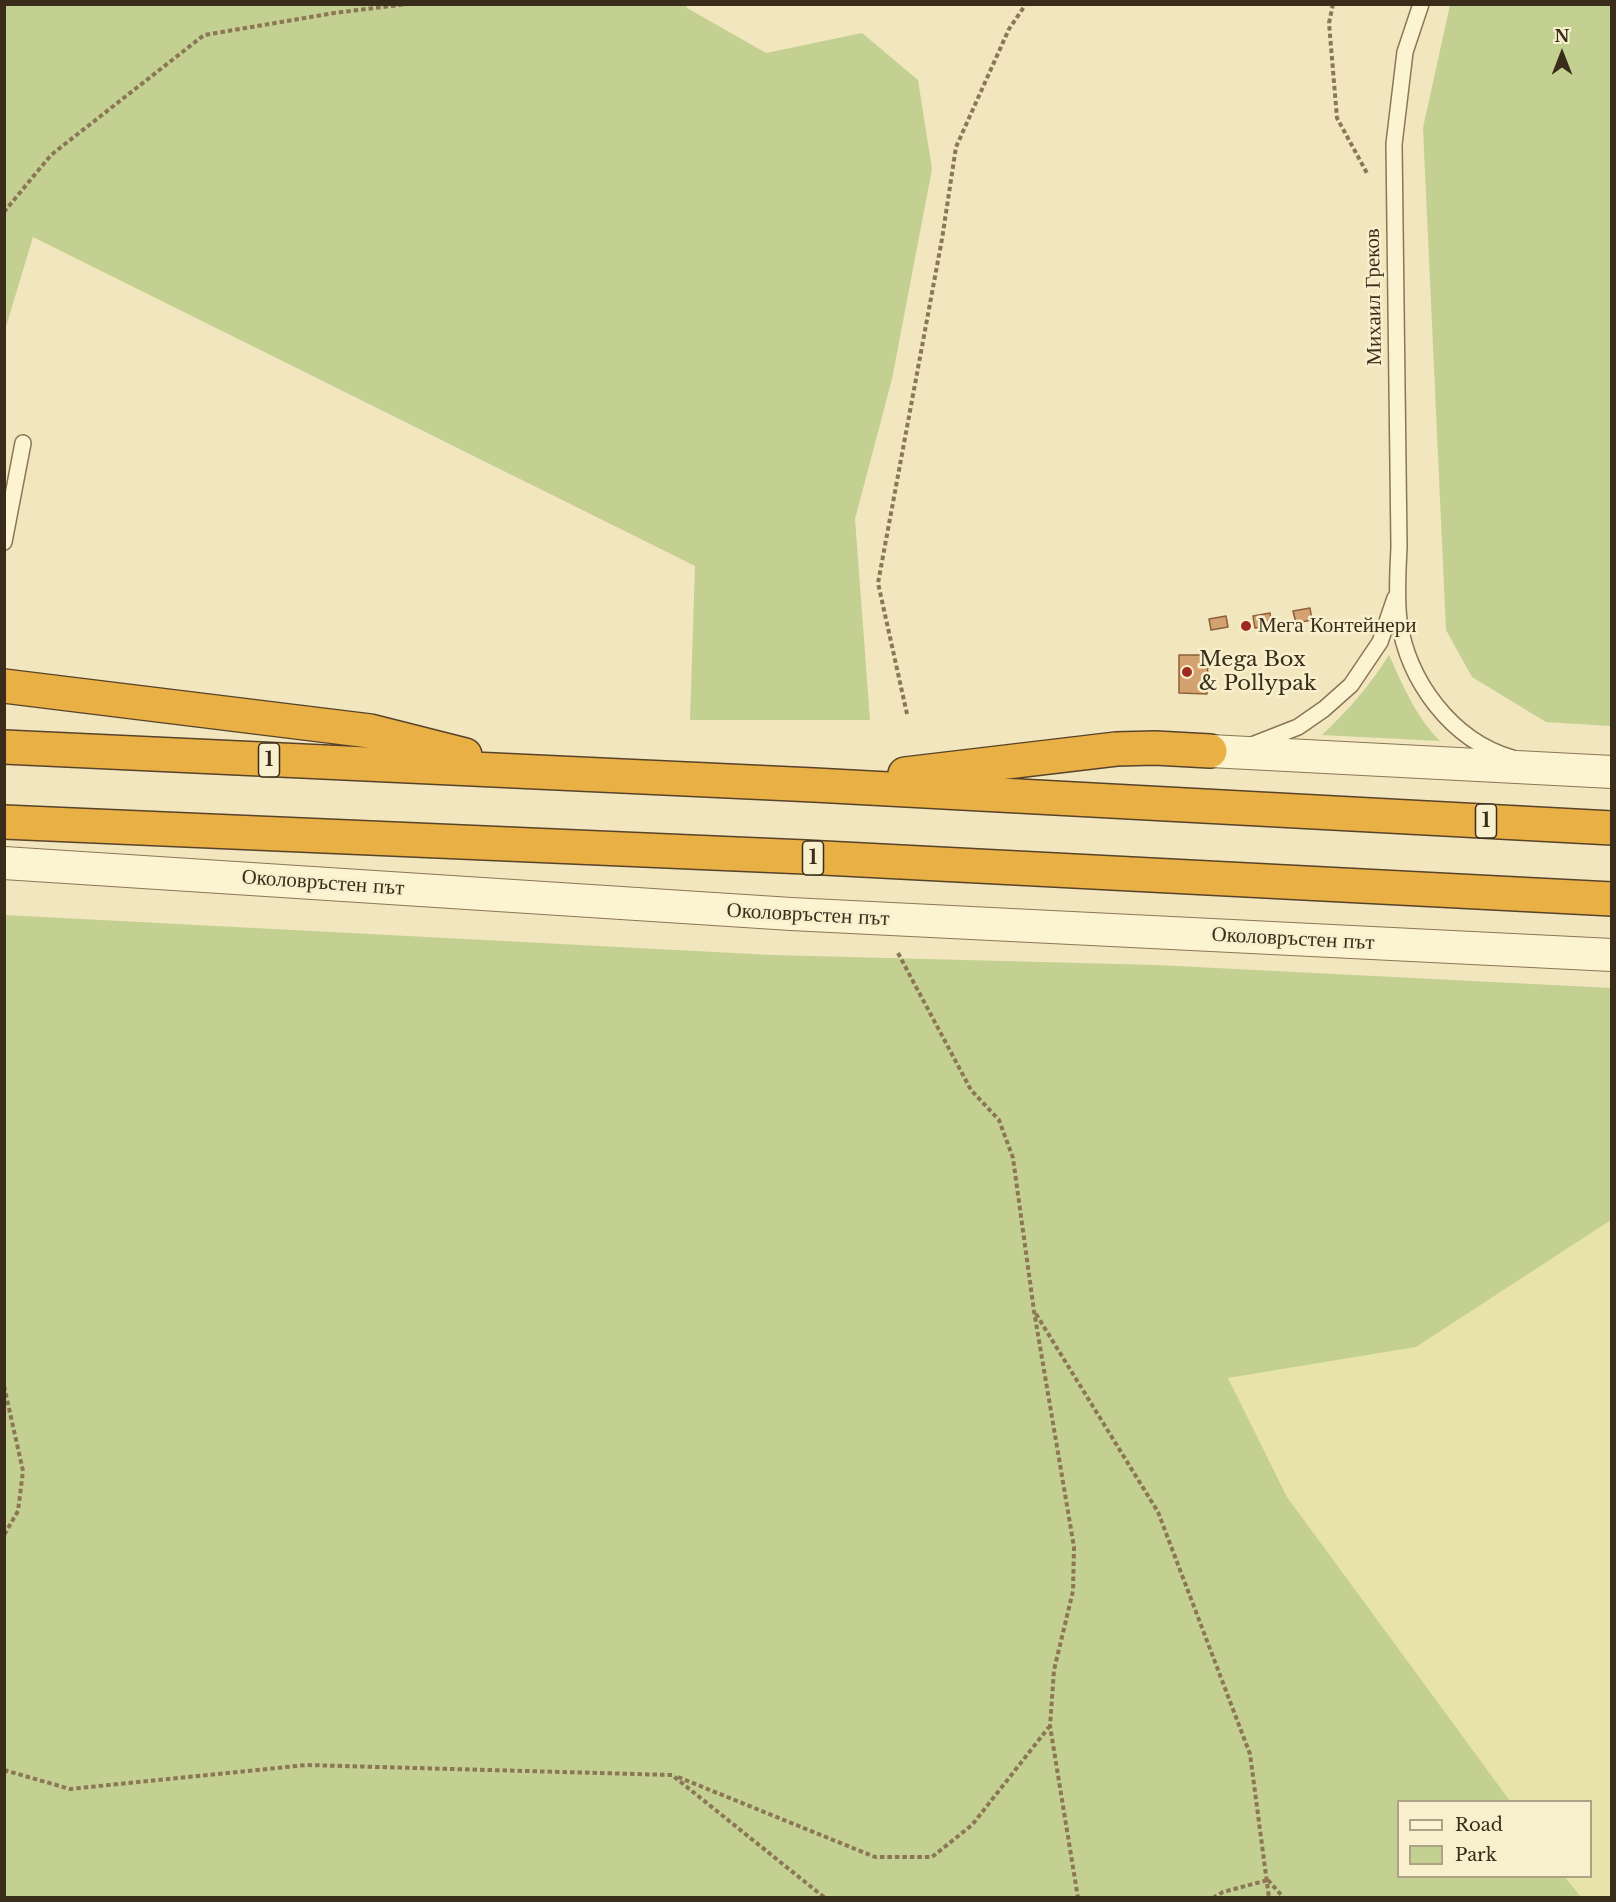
<!DOCTYPE html>
<meta charset="utf-8">
<style>
body{margin:0}
#map{position:relative;width:1616px;height:1902px;overflow:hidden;background:#f1e6bd;font-family:"Libre Baskerville",serif}
canvas{display:block}
.frame{position:absolute;inset:0;border:6px solid #392c1b;pointer-events:none}
.legend{position:absolute;left:1397px;top:1800px;width:195px;height:78px;box-sizing:border-box;background:#f8f0cd;border:2px solid #aca286;margin:0;padding:8px 10px;list-style:none;font-size:18px;color:#392c1b}
.legend li{display:flex;align-items:center;gap:12px;height:30px}
.legend b{width:30px;border:2px solid #aca286}
.north{position:absolute;left:1532px;top:24px;width:60px;height:60px;-webkit-text-stroke:4px #f8f0cd;paint-order:stroke;rotate:0deg;font-size:16px;font-weight:700;line-height:24px;text-align:center;color:#392c1b}
.north::after{content:'';display:block;margin:auto;width:21px;height:27px;background:#392c1b;clip-path:polygon(50% 0,100% 100%,50% 72%,0 100%)}
</style>
<div id="map">
<canvas width="1616" height="1902"></canvas>
<div class="frame"></div>
<ul class="legend">
<li><b style="height:8px;background:#fcf3d1"></b>Road</li>
<li><b style="height:16px;background:#c3d091"></b>Park</li>
</ul>
<div class="north">N</div>
</div>
<script>
const ctx = document.querySelector('canvas').getContext('2d');
ctx.lineJoin = 'round';
function paint(path, color) { ctx.fillStyle = color; ctx.fill(path, 'evenodd'); }
function trace(path, color, width, dash) { ctx.strokeStyle = color; ctx.lineWidth = width; ctx.lineCap = dash ? 'butt' : 'round'; ctx.setLineDash(dash || []); ctx.stroke(path); }
function drawText(font, color, halo, rows, align = 'center') {
  ctx.font = font + ' "Libre Baskerville",serif'; ctx.lineWidth = 5; ctx.setLineDash([]); ctx.textBaseline = 'middle'; ctx.strokeStyle = halo; ctx.fillStyle = color; for (const [text, x, y, turn = 0] of rows) {
    ctx.save(); ctx.translate(x, y); ctx.rotate((+turn || 0) * Math.PI / 180); ctx.textAlign = isNaN(turn) ? turn : align; if (halo) ctx.strokeText(text, 0, 0); ctx.fillText(text, 0, 0); ctx.restore();
  }
}
const farmland = new Path2D(`
 M 1611,1220 L 1611,1897 L 1581,1897 L 1565,1877 L 1590,1876 L 1590,1802 L 1510,1801 L 1287,1497 L 1228,1378 L 1416,1347 Z`);
const green = new Path2D(`
 M 5,4 L 686,5 L 687,8 L 766,53 L 862,33 L 918,80 L 932,169 L 892,379 L 855,519 L 870,720 L 690,720 L 695,566 L 33,237 L 5,330 Z
 M 1450,5 L 1611,5 L 1611,726 L 1546,722 L 1472,677 L 1446,630 L 1423,128 Z
 M 1389,655 C 1403,686 1416,717 1440,741 L 1322,735 C 1349,709 1369,687 1389,655 Z
 M 5,915 L 772,955 L 1157,965 L 1611,988 L 1611,1220 L 1416,1347 L 1228,1378 L 1287,1497 L 1510,1801 L 1398,1802 L 1398,1876 L 1565,1877 L 1581,1897 L 5,1897 Z`);
const building = new Path2D(`
 M 1310,608 L 1312,620 L 1296,623 L 1293,611 Z
 M 1270,613 L 1272,625 L 1255,628 L 1253,616 Z
 M 1226,616 L 1228,627 L 1211,630 L 1209,619 Z
 M 1179,655 L 1208,655 L 1207,694 L 1179,693 Z`);
const path = new Path2D(`
 M 1333,4 L 1329,23 L 1337,118 L 1368,175
 M 4,212 L 51,155 L 204,35 L 334,13 L 407,4
 M 907,714 L 878,583 L 942,239 L 956,147 L 1009,29 L 1026,4
 M 898,953 L 971,1090 L 999,1120 L 1013,1158 L 1034,1311 L 1074,1547 L 1073,1591 L 1054,1670 L 1050,1726 L 1078,1898
 M 1036,1314 L 1158,1512 L 1250,1754 L 1269,1898
 M 4,1386 L 23,1471 L 18,1511 L 4,1535
 M 4,1770 L 70,1789 L 306,1765 L 672,1775 L 825,1898
 M 678,1777 L 875,1857 L 932,1857 L 972,1825 L 1049,1727
 M 1268,1880 L 1284,1898
 M 1213,1898 L 1223,1892 L 1268,1880`);
const lane = new Path2D(`
 M 1421,4 L 1405,52 L 1394,144 L 1399,547 C 1398,571 1396,596 1399,620 C 1408,681 1451,740 1512,758
 M 4,542 L 23,443
 M 1252,745 L 1298,727 L 1324,709 L 1351,685 L 1380,642 L 1395,598`);
const street = new Path2D(`
 M 1210,751 L 1612,772
 M 4,863 L 791,914 L 1612,955`);
const highway = new Path2D(`
 M 4,686 L 370,731 L 465,755
 M 4,747 L 814,785 L 1612,828
 M 905,774 L 1116,749 L 1155,748 L 1210,751
 M 4,822 L 805,857 L 1612,899`);
const markers = [
 [1246,626,6,"#9f2a20"],
 [1187,672,6,"#9f2a20"]
];
const shields = [
 [269,760,21],
 [1486,821,21],
 [813,858,21]
];
const shieldNames = [
 ["1",269,760],
 ["1",1486,821],
 ["1",813,858]
];
const streetNames = [
 ["Михаил Греков",1374,297,-91],
 ["Околовръстен път",323,883,4],
 ["Околовръстен път",808,915,3],
 ["Околовръстен път",1293,939,3]
];
const poiNames = [
 ["Мега Контейнери",1258,626],
 ["Mega Box",1199,660],
 ["& Pollypak",1199,684]
];
paint(farmland, '#e8e3aa');
paint(green, '#c3d091');
paint(building, '#d3a270');
trace(building, '#8c6139', 1.5);
trace(lane, '#8b7655', 18);
trace(street, '#8b7655', 34);
trace(highway, '#58432a', 36);
trace(path, '#8b7655', 4, [4.5, 3]);
trace(lane, '#fcf3d1', 15);
trace(street, '#fcf3d1', 32);
trace(highway, '#e9b046', 33);
for (const [x, y, r, color] of markers) { const dot = new Path2D(); dot.arc(x, y, r, 0, 2 * Math.PI); ctx.fillStyle = color; ctx.fill(dot); trace(dot, '#f8f0cd', 2); }
for (const [x, y, w] of shields) { const box = new Path2D(); box.roundRect(x - w / 2, y - 17, w, 34, 4.5); ctx.fillStyle = '#f8f0cd'; ctx.fill(box); trace(box, '#392c1b', 1.5); }
drawText('bold 20px', '#392c1b', null, shieldNames);
drawText('21px', '#392c1b', '#f8f0cd', streetNames);
drawText('21px', '#392c1b', '#f8f0cd', poiNames, 'left');
</script>
